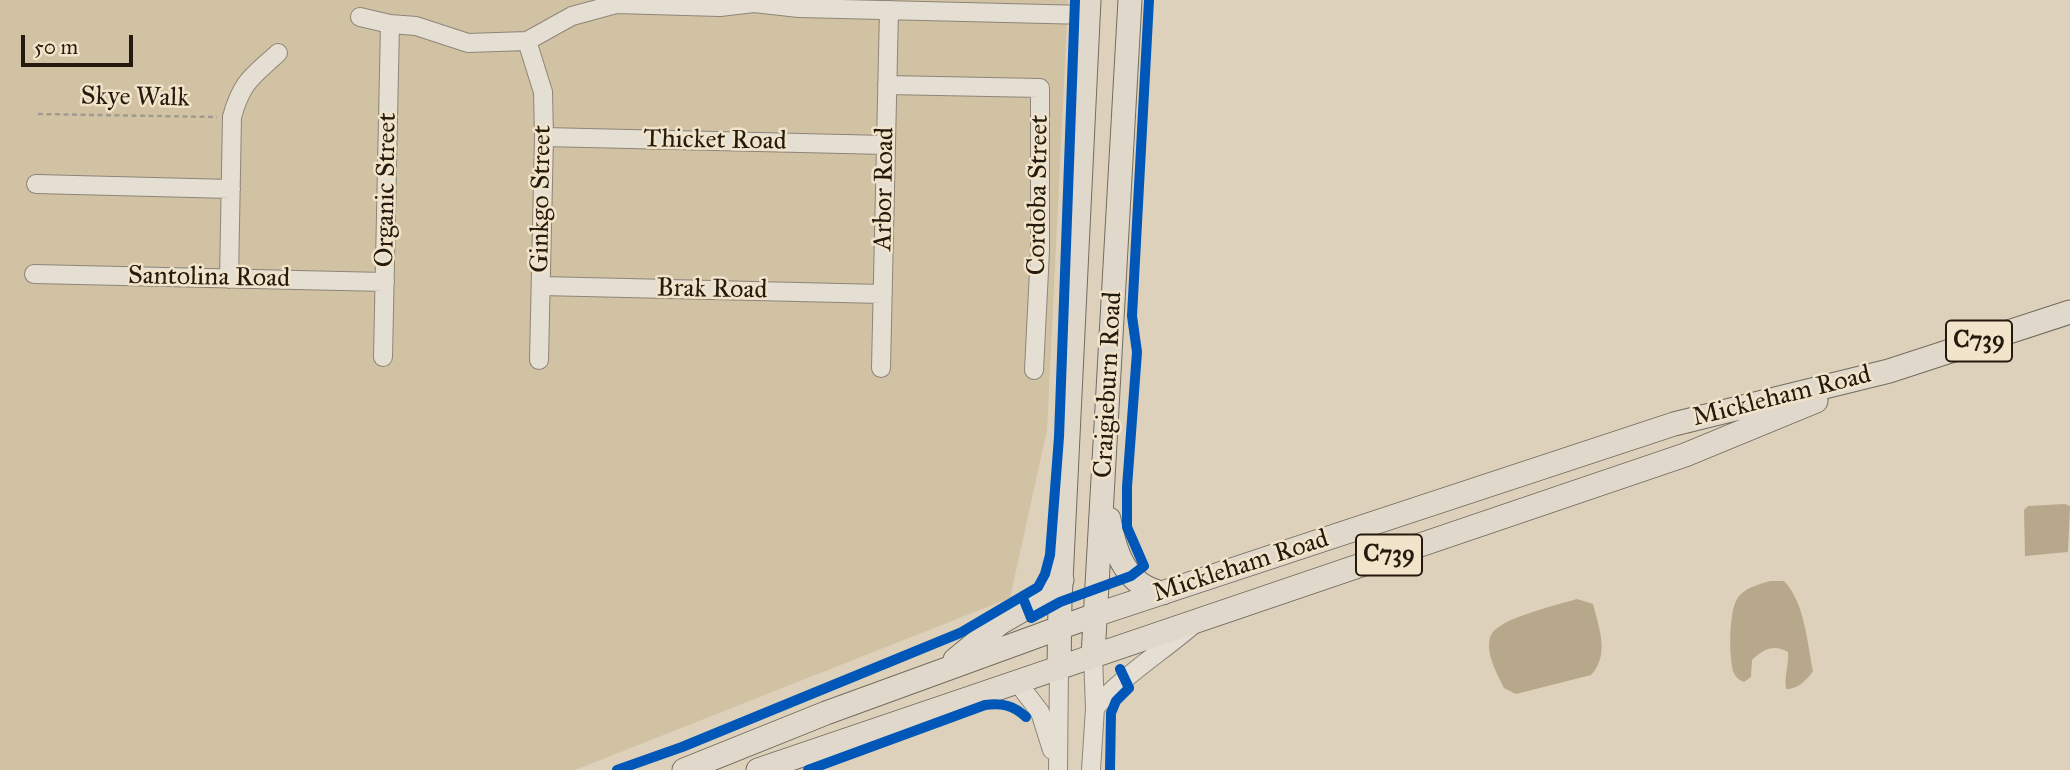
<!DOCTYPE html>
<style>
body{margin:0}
#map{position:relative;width:2070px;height:770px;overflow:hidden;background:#ddd1bb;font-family:"IM FELL Great Primer",serif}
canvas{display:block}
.scale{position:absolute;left:21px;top:35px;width:112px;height:32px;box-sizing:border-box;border:4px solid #241a0d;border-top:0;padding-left:9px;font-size:21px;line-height:24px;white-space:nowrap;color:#241a0d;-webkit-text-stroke:5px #f2e4ca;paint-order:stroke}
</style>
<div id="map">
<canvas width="2070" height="770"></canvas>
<div class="scale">50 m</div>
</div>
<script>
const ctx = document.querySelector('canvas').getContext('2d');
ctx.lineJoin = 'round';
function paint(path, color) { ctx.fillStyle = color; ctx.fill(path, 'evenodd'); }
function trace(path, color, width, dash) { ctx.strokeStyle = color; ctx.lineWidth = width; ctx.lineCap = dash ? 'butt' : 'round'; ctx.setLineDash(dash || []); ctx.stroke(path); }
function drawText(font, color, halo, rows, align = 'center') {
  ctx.font = font + ' "IM FELL Great Primer",serif'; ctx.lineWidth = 5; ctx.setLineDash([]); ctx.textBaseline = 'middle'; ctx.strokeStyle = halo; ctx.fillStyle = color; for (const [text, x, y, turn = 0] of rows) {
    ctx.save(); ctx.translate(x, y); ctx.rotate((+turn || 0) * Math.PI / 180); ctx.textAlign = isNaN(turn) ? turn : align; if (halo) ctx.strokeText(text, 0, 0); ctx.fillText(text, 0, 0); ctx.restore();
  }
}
const green = new Path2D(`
 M 0,0 L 1068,0 L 1047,430 L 1010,598 L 575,770 L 0,770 Z`);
const water = new Path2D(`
 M 2065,504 L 2070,506 L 2068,552 L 2025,556 L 2024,510 L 2028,506 Z
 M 1770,581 L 1784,581 C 1805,603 1807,642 1813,671 C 1806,681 1798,689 1786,689 C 1784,676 1789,665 1788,652 C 1773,644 1764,649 1752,660 L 1751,677 L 1744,682 C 1739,680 1735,677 1733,671 C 1729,655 1728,606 1740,595 C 1748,587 1760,584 1770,581 Z
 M 1577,599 L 1593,604 C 1599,628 1610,655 1591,675 L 1516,694 L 1504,688 C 1497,673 1484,652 1491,635 C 1499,618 1558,605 1577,599 Z`);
const path = new Path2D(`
 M 38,114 L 217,117`);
const minor = new Path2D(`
 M 360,17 L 390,24 L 416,26 L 468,43 L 527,41 L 572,16 L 616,4 L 720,7 L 754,3 L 799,8 L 1088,15
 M 527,41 L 543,92 L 544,137 L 539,360
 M 887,85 L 1040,88 L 1040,251 L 1034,370
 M 544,137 L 886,145
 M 36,184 L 231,189
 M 34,274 L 385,282
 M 229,279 L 232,117 C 242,81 252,77 278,53
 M 541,286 L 883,294
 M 383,357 L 390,24
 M 881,368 L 889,10
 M 1017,682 L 1040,712 L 1052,750
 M 1095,708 C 1123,676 1160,653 1193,625
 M 1058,770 L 1059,668
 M 1091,770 L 1095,708 L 1093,656`);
const major = new Path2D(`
 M 1109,519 C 1115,553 1126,586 1163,593
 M 1093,656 L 1130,0
 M 955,660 L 1000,623 L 1045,597 L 1062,580
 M 1059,668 L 1060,602 L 1089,0
 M 684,770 L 826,713 L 1095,615 L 1674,424 L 1889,371 L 2070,312
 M 758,770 L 1685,455 L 1816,401`);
const cycleway = new Path2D(`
 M 1023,598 L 1031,618 L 1060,602 L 1131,576 L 1144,566 L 1127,527 L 1127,487 L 1137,352 L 1132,316 L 1149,0
 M 617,770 L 682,747 L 960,633 L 1038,587 L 1045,574 L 1050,555 L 1059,437 L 1075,0
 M 808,770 L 985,705 C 1002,703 1013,705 1026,717
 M 1110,770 L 1111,713 L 1116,701 L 1129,688 L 1120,669`);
const shields = [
 [1979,341,66],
 [1389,555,66]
];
const shieldNames = [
 ["C739",1979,341],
 ["C739",1389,555]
];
const streetNames = [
 ["Skye Walk",135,98,1],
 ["Thicket Road",715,141,1],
 ["Arbor Road",885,189,-89],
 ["Organic Street",387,190,-89],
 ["Cordoba Street",1039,195,-89],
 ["Ginkgo Street",542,199,-89],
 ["Santolina Road",209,278,1],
 ["Brak Road",712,290,1],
 ["Craigieburn Road",1109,385,-87],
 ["Mickleham Road",1782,397,-14],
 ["Mickleham Road",1241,567,-18]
];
paint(green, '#d2c2a4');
paint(water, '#b7a78b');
trace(minor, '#8d8577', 20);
trace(major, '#736c5f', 25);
trace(path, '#a09a90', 2.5, [5, 3.5]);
trace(minor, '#e4ded3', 18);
trace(major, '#dfd8cb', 23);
trace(cycleway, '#0057b8', 10);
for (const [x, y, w] of shields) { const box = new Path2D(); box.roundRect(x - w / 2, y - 20.5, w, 41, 5); ctx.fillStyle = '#f2e4ca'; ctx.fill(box); trace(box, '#241a0d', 2); }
drawText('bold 24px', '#241a0d', null, shieldNames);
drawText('26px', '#241a0d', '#f2e4ca', streetNames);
</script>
